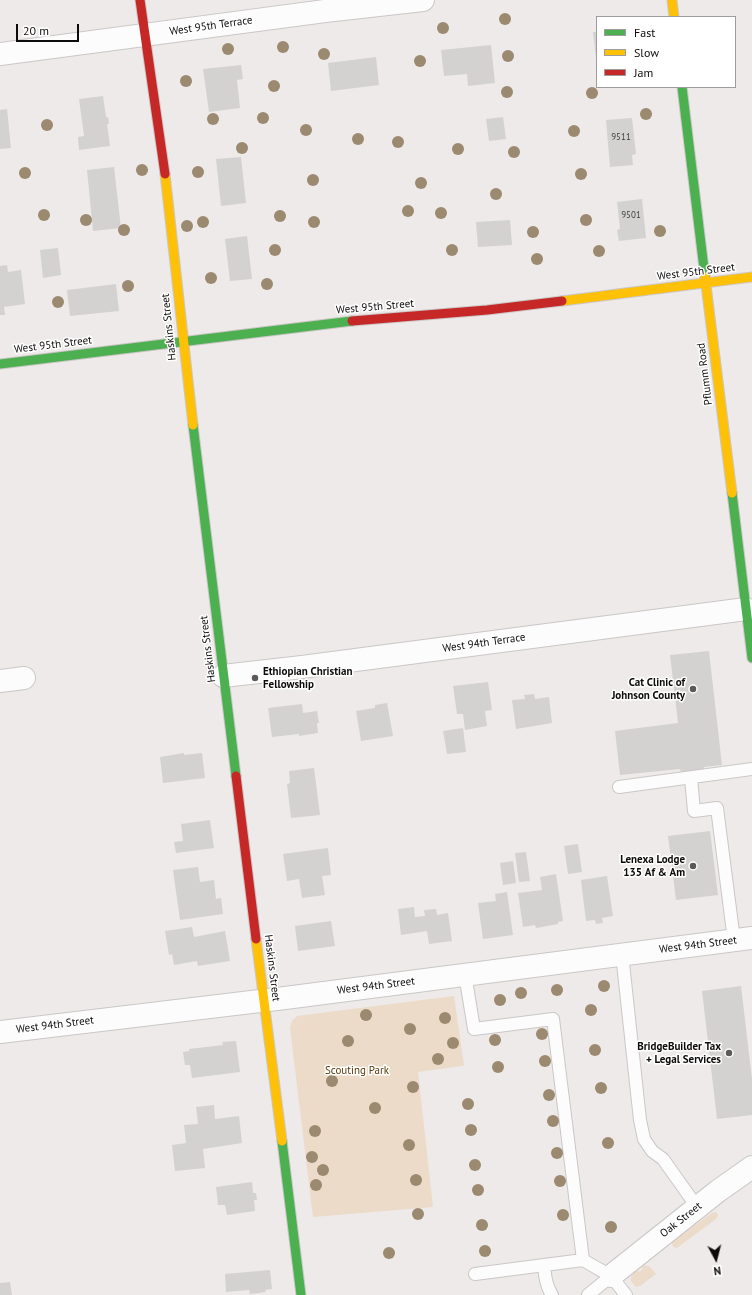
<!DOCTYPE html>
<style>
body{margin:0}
#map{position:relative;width:752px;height:1295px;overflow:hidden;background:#eeeaea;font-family:"PT Sans",sans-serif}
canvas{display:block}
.legend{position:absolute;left:596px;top:16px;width:140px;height:72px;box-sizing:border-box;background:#fff;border:1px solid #9e9d9d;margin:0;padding:5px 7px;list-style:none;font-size:12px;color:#0d0b0a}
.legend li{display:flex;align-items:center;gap:8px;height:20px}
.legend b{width:20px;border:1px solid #9e9d9d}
.north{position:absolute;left:696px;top:1239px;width:40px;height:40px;-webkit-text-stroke:3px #fff;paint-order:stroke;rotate:173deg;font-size:11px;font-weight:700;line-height:16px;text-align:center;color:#0d0b0a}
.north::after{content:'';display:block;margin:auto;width:14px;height:18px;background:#0d0b0a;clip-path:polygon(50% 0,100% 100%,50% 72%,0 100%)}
.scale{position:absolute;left:16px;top:24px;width:63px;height:18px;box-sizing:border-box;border:2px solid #0d0b0a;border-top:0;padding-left:5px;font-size:12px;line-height:14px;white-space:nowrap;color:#0d0b0a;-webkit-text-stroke:3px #fff;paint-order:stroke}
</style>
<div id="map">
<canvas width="752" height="1295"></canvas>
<ul class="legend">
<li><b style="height:5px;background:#4caf50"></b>Fast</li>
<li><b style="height:5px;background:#ffc107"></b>Slow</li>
<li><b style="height:5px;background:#c62828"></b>Jam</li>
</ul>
<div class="north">N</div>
<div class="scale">20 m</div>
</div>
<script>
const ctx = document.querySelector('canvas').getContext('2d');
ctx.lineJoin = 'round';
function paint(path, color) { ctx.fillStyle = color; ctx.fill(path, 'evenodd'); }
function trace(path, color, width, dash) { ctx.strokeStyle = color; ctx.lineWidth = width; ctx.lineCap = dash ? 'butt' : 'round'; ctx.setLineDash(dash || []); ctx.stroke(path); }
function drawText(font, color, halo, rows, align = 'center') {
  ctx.font = font + ' "PT Sans",sans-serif'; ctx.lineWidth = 3; ctx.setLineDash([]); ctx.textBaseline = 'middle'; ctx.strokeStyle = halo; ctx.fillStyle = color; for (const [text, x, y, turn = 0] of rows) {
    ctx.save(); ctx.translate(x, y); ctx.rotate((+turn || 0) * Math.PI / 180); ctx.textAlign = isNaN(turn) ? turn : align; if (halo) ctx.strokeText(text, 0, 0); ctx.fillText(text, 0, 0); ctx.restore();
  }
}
const green = new Path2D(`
 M 454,996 L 464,1065 L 462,1066 L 418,1072 L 433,1207 L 313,1217 L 290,1028 L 292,1021 L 297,1016 Z
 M 716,1212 L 718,1215 L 716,1219 L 677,1248 L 673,1247 L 672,1242 L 712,1213 Z
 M 642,1265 L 649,1266 L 656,1274 L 640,1286 L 636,1287 L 631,1281 L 631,1276 L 637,1270 L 639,1272 L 643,1269 L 640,1266 Z`);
const building = new Path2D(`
 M 593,32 L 597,32 L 597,58 L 596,58 Z
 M 491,45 L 495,83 L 468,86 L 467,74 L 444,76 L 441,50 Z
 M 376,57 L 379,85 L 331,91 L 328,63 Z
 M 241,65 L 243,79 L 237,80 L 240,108 L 209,112 L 203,69 Z
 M 103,96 L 106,117 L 108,117 L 109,124 L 107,124 L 110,146 L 79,150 L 78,137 L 84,136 L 79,99 Z
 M 7,109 L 11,148 L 0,149 L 0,110 Z
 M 503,117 L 506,139 L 489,141 L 486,119 Z
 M 632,118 L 636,154 L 632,155 L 633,165 L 610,167 L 606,120 Z
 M 241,157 L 246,203 L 221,206 L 216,159 Z
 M 114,167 L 121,228 L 93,231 L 87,170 Z
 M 642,199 L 646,238 L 619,241 L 617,230 L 620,229 L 617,202 Z
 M 510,220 L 512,245 L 478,247 L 476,222 Z
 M 247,236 L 252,279 L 230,281 L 225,239 Z
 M 58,248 L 61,275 L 43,278 L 40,250 Z
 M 7,265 L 8,272 L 21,270 L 25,304 L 4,307 L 5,315 L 0,315 L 0,266 Z
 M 116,284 L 119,311 L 70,316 L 67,290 Z
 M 709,651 L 722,765 L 704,767 L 704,770 L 681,772 L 680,769 L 620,775 L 615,731 L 678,723 L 670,655 Z
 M 488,682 L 492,710 L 485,711 L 487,726 L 465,730 L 463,714 L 457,714 L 453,686 Z
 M 534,694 L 535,699 L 549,697 L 552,723 L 516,729 L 512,700 L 525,699 L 524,695 Z
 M 387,703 L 393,736 L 361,741 L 356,711 L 375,708 L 375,705 Z
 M 302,704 L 303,713 L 317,711 L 319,723 L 317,723 L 318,733 L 299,736 L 299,734 L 272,737 L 268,708 Z
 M 463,728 L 466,752 L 447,754 L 443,731 Z
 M 184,753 L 184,755 L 202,753 L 205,778 L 163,783 L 160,757 Z
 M 314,768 L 320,815 L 291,818 L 287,784 L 290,783 L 289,771 Z
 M 210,820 L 214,848 L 176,853 L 174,842 L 183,841 L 181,824 Z
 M 710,831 L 718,895 L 676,900 L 668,836 Z
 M 578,844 L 582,872 L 568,874 L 564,846 Z
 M 328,848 L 331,875 L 322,876 L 325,895 L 302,898 L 299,879 L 287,881 L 283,854 Z
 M 526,852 L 530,881 L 519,882 L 515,853 Z
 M 513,861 L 516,883 L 503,885 L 500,863 Z
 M 198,867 L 200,882 L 214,880 L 216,899 L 221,898 L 223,914 L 180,920 L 173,870 Z
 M 556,874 L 563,921 L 558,922 L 558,924 L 536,928 L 535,925 L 523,927 L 518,893 L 542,890 L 540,877 Z
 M 607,876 L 613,916 L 602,918 L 603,923 L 596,924 L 595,920 L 586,921 L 581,880 Z
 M 507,892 L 513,935 L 483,939 L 478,903 L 496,901 L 495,894 Z
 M 414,907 L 415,917 L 425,916 L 424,910 L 436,909 L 437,915 L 448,913 L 452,941 L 429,944 L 427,931 L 401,935 L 398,909 Z
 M 331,921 L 335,946 L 298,951 L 295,926 Z
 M 192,927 L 194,937 L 225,931 L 230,961 L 198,966 L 197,961 L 174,965 L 172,954 L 169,955 L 165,931 Z
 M 741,986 L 752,1079 L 752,1115 L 717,1119 L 702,991 Z
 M 236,1041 L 240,1072 L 192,1078 L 190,1065 L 185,1065 L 183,1052 L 189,1051 L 189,1049 L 223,1045 L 222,1042 Z
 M 214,1105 L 215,1119 L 239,1116 L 242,1143 L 203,1149 L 205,1168 L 175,1171 L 172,1145 L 186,1143 L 184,1125 L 198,1124 L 196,1107 Z
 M 252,1182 L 253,1193 L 256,1193 L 257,1200 L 254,1200 L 255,1211 L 227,1215 L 225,1205 L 218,1205 L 216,1187 Z
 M 270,1270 L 272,1289 L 265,1290 L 266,1292 L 250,1294 L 249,1290 L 226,1292 L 225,1274 Z
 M 10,1282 L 12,1295 L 0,1295 L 0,1283 Z`);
const lane = new Path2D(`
 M 691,778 L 694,811 L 717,808 L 734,940
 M 619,787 L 752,769
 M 622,954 L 640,1120 L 644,1139 L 652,1151 L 663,1159 L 697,1207
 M 465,974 L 474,1029 L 553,1019 L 583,1260 L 611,1276 L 626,1295
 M 544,1265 C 545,1276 546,1286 552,1295
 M 475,1274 L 583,1260
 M 588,1295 L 611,1276`);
const street = new Path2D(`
 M 0,54 L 325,11 L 423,0
 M 223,676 L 302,667 L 746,609
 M 0,681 L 24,678
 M 0,1032 L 285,998 L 752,938
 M 611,1276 L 718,1191 L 752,1167`);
const fast = new Path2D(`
 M 682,87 L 705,277
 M 0,364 L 352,321
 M 193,425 L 236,776
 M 732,493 L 752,658
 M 282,1141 L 301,1295`);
const slow = new Path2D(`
 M 672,0 L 674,17
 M 165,174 L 193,425
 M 705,277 L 732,493
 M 562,301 L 752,277
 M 256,939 L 282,1141`);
const jam = new Path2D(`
 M 140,0 L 165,174
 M 352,321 L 487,310 L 562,301
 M 236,776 L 256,939`);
const trees = [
 [505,19],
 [443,28],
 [283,47],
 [228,49],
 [324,54],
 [508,56],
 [420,61],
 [186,81],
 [274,86],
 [507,92],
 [592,93],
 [646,114],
 [263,118],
 [213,119],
 [47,125],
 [306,130],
 [574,131],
 [358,139],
 [398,142],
 [242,148],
 [458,149],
 [514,152],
 [142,170],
 [198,172],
 [25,173],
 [581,174],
 [313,180],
 [421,183],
 [496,194],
 [408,211],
 [441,213],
 [44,215],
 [280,216],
 [86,220],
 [586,220],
 [203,222],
 [314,222],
 [187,226],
 [124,230],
 [660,231],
 [533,232],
 [275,250],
 [452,250],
 [599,251],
 [537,259],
 [211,278],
 [267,284],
 [128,286],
 [58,302],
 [604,986],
 [557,990],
 [521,993],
 [500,1000],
 [591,1010],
 [366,1015],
 [445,1018],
 [410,1029],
 [542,1034],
 [495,1040],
 [348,1041],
 [453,1043],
 [595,1050],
 [438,1059],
 [545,1061],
 [498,1067],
 [332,1081],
 [413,1087],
 [601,1088],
 [549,1095],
 [468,1104],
 [375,1108],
 [553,1121],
 [471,1130],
 [315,1131],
 [608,1143],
 [409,1145],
 [557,1153],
 [312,1157],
 [475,1165],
 [323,1170],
 [416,1180],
 [560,1181],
 [316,1185],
 [478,1190],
 [418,1214],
 [563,1215],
 [482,1225],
 [611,1227],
 [485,1251],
 [389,1253]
];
const markers = [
 [255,678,4,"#5c5958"],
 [693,689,4,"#5c5958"],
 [693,866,4,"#5c5958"],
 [729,1053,4,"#5c5958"]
];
const numberNames = [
 ["9511",621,137],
 ["9501",631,215]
];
const streetNames = [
 ["West 95th Terrace",211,26,-8],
 ["West 95th Street",696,272,-7],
 ["West 95th Street",375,307,-5],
 ["Haskins Street",169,327,-96],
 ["West 95th Street",53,345,-7],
 ["Pflumm Road",705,374,-97],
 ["West 94th Terrace",484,643,-8],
 ["Haskins Street",208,649,-97],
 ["West 94th Street",698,945,-7],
 ["Haskins Street",272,968,83],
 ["West 94th Street",376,986,-7],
 ["West 94th Street",55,1025,-7],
 ["Oak Street",681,1220,-38]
];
const poiNames = [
 ["Ethiopian Christian",263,672,"left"],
 ["Fellowship",263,685,"left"],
 ["Cat Clinic of",685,683],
 ["Johnson County",685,696],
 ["Lenexa Lodge",685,860],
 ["135 Af & Am",685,873],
 ["BridgeBuilder Tax",721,1047],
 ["+ Legal Services",721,1060]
];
const parkNames = [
 ["Scouting Park",357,1071]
];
paint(green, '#ebdbc8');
paint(building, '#d4d1d1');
trace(lane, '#cac7c6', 14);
trace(street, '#cac7c6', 24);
trace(fast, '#cac7c6', 11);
trace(slow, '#cac7c6', 11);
trace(jam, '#cac7c6', 11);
trace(lane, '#fcfcfc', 12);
trace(street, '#fcfcfc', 22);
trace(fast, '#4caf50', 9);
trace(slow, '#ffc107', 9);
trace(jam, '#c62828', 9);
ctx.fillStyle = '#9c8a70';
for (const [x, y] of trees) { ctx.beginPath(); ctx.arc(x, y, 6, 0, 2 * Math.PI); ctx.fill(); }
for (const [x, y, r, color] of markers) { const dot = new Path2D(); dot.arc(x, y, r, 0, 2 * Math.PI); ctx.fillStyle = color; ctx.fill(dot); trace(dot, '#fff', 1.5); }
drawText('9px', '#403e3d', null, numberNames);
drawText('11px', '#0d0b0a', '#fff', streetNames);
drawText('bold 11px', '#0d0b0a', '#fff', poiNames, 'right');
drawText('11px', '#583b0d', '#fff', parkNames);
</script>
